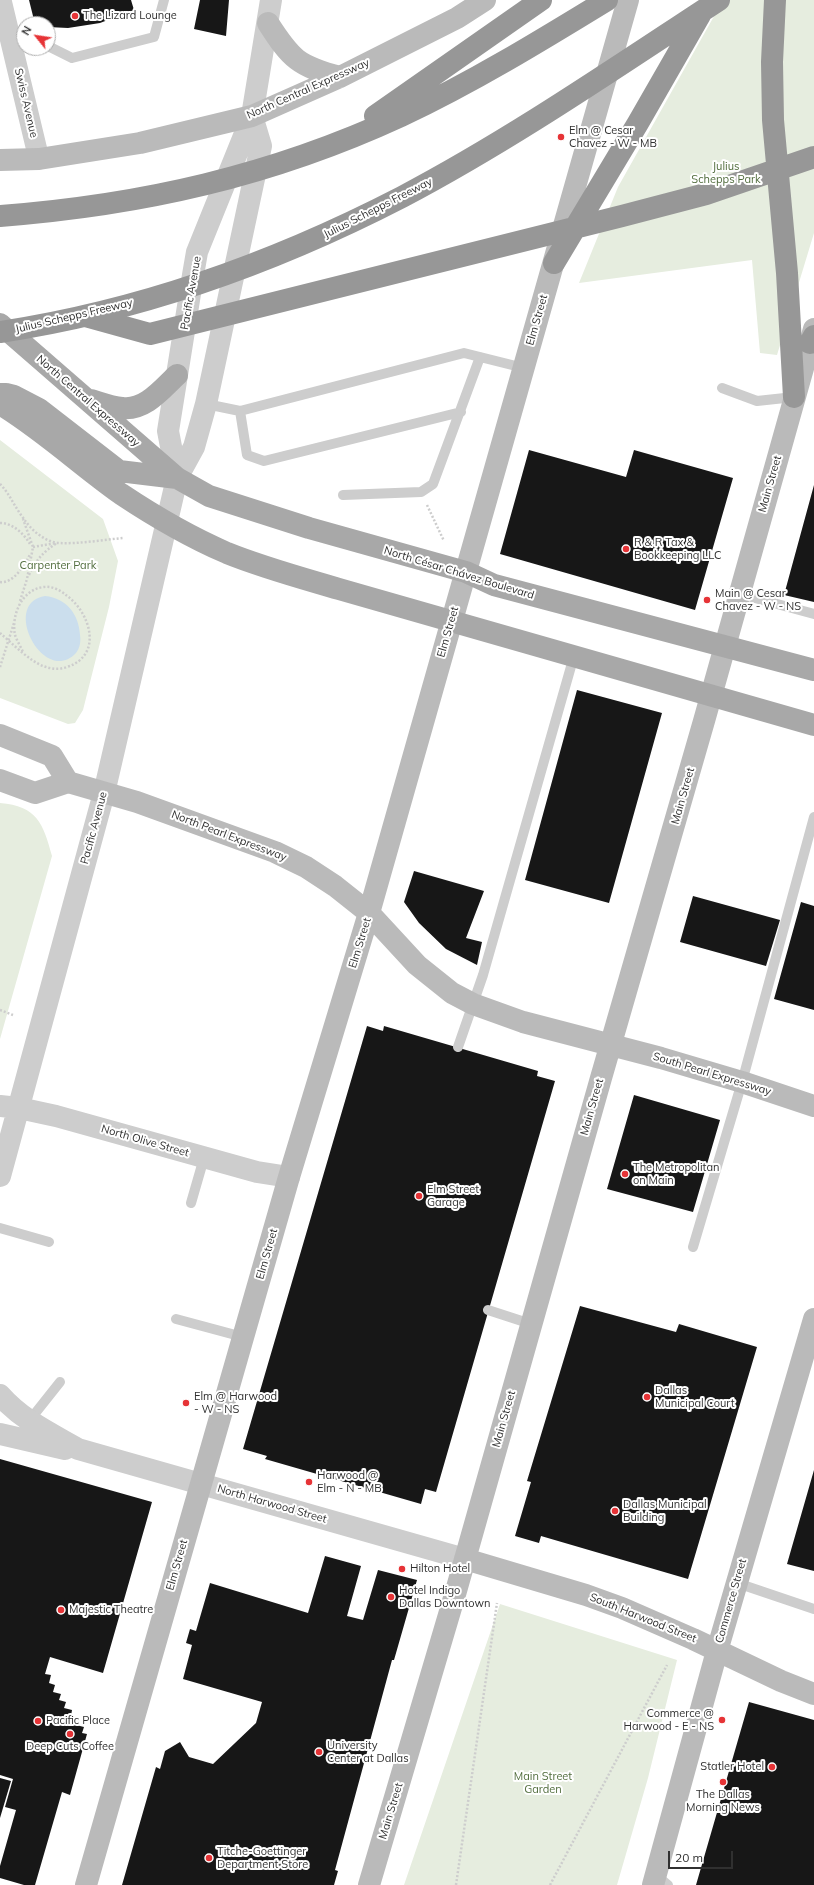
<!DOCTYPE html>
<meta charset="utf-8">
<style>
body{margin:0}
#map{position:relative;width:814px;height:1885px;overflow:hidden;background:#fff;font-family:Mulish,sans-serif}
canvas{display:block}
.north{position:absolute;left:16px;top:16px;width:40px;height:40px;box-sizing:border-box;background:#fff;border:1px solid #acacac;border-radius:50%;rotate:300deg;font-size:11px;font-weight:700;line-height:16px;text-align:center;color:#303030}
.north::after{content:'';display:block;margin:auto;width:14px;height:18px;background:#e63336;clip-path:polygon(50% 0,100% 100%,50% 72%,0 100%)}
.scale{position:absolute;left:668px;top:1851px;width:65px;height:18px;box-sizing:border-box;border:2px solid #303030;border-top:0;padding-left:5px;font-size:12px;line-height:14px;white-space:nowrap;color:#303030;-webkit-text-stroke:3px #fff;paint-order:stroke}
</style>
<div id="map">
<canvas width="814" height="1885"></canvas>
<div class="north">N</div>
<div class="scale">20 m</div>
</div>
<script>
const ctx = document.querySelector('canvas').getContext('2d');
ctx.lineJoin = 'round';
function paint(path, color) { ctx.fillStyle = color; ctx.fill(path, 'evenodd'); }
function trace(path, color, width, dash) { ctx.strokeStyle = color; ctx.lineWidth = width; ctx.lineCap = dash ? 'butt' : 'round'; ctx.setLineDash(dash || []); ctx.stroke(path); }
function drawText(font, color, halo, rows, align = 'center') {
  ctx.font = font + ' Mulish,sans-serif'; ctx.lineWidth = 4; ctx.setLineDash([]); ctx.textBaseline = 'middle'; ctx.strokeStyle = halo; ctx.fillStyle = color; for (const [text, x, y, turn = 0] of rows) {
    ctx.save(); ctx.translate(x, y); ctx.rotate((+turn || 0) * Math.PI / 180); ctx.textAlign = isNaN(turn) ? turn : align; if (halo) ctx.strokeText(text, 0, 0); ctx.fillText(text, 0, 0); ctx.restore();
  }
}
const green = new Path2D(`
 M 727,0 L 814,0 L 814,233 L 777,355 L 760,353 L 752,260 L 579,283 L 618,187 L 722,2 Z
 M 0,440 L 103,519 L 118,561 L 109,607 L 83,710 L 75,723 L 68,724 L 0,698 Z
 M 0,803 C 37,806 43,823 52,856 L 0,1039 Z
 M 500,1604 L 677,1660 L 648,1778 L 617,1885 L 404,1885 Z`);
const water = new Path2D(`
 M 45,596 C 67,598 79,615 80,635 C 81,641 80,648 76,653 C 44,687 0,603 45,596 Z`);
const building = new Path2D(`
 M 29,0 L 131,0 L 134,10 L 100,23 L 68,28 L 48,27 L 48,24 L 35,24 Z
 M 200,0 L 229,0 L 226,36 L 194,29 Z
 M 529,450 L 626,477 L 634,450 L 733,478 L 695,610 L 500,554 Z
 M 814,485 L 814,602 L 784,595 Z
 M 577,690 L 662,713 L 609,903 L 525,880 Z
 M 414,871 L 484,891 L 466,938 L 482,942 L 477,965 L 446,949 L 419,923 L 404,902 Z
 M 693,896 L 780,920 L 766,966 L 680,942 Z
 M 801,902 L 814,906 L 814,1010 L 774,999 Z
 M 367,1026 L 383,1031 L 384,1026 L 538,1071 L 537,1076 L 555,1081 L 436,1492 L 425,1489 L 421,1504 L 265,1459 L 267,1456 L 243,1449 Z
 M 634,1095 L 720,1120 L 693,1212 L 607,1189 Z
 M 580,1306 L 676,1332 L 679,1324 L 757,1347 L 688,1579 L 541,1536 L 539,1543 L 515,1536 L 531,1482 L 527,1481 Z
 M 0,1459 L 152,1502 L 103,1673 L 50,1657 L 45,1674 L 51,1675 L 49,1683 L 55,1685 L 53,1692 L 61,1694 L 59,1700 L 66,1702 L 64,1708 L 72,1710 L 71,1716 L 78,1718 L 76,1725 L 84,1727 L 82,1733 L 87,1734 L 70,1795 L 62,1792 L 35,1885 L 24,1885 L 0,1878 L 0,1866 L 16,1810 L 5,1807 L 13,1779 L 0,1775 Z
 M 814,1470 L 814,1571 L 787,1564 Z
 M 325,1556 L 361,1566 L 347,1616 L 363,1620 L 378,1570 L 417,1580 L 394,1660 L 392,1660 L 335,1870 L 338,1871 L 334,1885 L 122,1885 L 156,1767 L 160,1769 L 165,1751 L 180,1742 L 189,1757 L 213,1764 L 256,1723 L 262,1702 L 183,1679 L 192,1645 L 186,1643 L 190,1629 L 196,1631 L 210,1583 L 308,1613 Z
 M 749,1702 L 814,1720 L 814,1885 L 696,1885 Z
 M 0,1778 L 11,1781 L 0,1818 Z`);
const path = new Path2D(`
 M 0,484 C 10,494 15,508 24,519 C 31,530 45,542 59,543 C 79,544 102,540 123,538
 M 427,505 L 444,541
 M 0,523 C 13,523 24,534 30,544
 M 33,547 L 56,543
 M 29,575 C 36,560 43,552 57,543
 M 0,582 C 13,584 26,564 30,554
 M 20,601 L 27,579 L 33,547 L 23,519
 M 0,633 C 12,643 28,660 43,666 C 51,669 59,670 67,667 C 104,655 90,612 66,595 C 60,590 52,586 44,587 C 22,589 11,615 15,635 C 17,641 21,647 23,652
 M 0,667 L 14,623
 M 0,1010 L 13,1015
 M 456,1885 L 497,1603
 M 550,1885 L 667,1665`);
const service = new Path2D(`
 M 48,46 L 72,58 L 154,37 L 164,0
 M 722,388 L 757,401 L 794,397
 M 206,404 L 240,411 L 464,353 L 524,368
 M 240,411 L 247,455 L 264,461 L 461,412
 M 343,495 L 421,492 L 433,484 L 480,357
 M 740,594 L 814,614
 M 458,1047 L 483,975 L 574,656
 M 191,1203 L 204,1158
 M 0,1228 L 49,1242
 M 693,1247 L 742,1082 L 814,817
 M 488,1310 L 531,1324
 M 176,1319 L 243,1337
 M 29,1421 L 60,1382
 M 737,1583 L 814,1609
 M 656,1875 L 668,1885`);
const minor = new Path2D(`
 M 1,0 L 39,159`);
const tertiary = new Path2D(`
 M 177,478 L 168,431 L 193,275 L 197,252 L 252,116 L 271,0
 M 0,1106 L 19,1108 L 56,1116 L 257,1172 L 289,1177
 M 0,1176 L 104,793 L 177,478 L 194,447 L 206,404 L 261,146 L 252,116
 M 0,1395 C 22,1420 50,1433 78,1449 L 465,1559
 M 0,1434 L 65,1449`);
const secondary = new Path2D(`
 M 268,23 C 291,59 298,66 340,77
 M 0,160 L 39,159 L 140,143 L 252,116 L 340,77 L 457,18 L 485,0
 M 0,735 L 52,756 L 68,782
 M 0,780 L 35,793 L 68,782 L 137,802 L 275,852 L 306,867 L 335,886 L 369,913 L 417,965 L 452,993 L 473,1004 L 523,1022 L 661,1058 L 742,1082 L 814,1106
 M 465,1559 L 586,1595 L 622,1608 L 693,1639 L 781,1681 L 814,1694
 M 86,1885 L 289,1177 L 369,913 L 628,0
 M 369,1885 L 456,1591 L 601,1078 L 704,721 L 814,329
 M 653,1885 L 717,1651 L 814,1319`);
const primary = new Path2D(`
 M 0,324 L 177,478 L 209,496 L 309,528 L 466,572 L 494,585 L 814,670
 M 0,394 L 6,394 L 14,396 L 39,409 L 119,471 L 177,478
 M 91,400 C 101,403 112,407 122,408 C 145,411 162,389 177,375
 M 0,404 C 43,430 80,465 121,494 C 154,516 190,537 227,553 C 264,568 302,578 339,589 L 814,725`);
const motorway = new Path2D(`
 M 775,0 L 772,62 L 773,120 L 787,273 L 794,397
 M 375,116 L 541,0
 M 0,216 C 142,205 271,176 401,116 C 473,82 540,41 607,0
 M 554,263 L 638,123 L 700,15
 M 85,316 L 150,334 L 622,216 L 706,194 L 814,157
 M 0,332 C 140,311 276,262 402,197 C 512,139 615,68 719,0
 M 810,343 L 814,336`);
const markers = [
 [75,16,4,"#e63336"],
 [561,137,4,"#e63336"],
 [626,549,4,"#e63336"],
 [707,600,4,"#e63336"],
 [625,1174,4,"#e63336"],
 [419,1196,4,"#e63336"],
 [647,1397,4,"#e63336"],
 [186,1403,4,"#e63336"],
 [309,1482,4,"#e63336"],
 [615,1511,4,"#e63336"],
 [402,1569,4,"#e63336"],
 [391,1597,4,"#e63336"],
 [61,1610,4,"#e63336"],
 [722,1720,4,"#e63336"],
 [38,1721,4,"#e63336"],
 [70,1734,4,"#e63336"],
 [319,1752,4,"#e63336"],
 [772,1767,4,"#e63336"],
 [723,1782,4,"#e63336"],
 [209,1858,4,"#e63336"]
];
const poiNames = [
 ["The Lizard Lounge",83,16],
 ["Elm @ Cesar",569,131],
 ["Chavez - W - MB",569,144],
 ["R & R Tax &",634,543],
 ["Bookkeeping LLC",634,556],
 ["Main @ Cesar",715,594],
 ["Chavez - W - NS",715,607],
 ["The Metropolitan",633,1168],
 ["on Main",633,1181],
 ["Elm Street",427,1190],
 ["Garage",427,1203],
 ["Dallas",655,1391],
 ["Municipal Court",655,1404],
 ["Elm @ Harwood",194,1397],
 ["- W - NS",194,1410],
 ["Harwood @",317,1476],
 ["Elm - N - MB",317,1489],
 ["Dallas Municipal",623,1505],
 ["Building",623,1518],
 ["Hilton Hotel",410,1569],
 ["Hotel Indigo",399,1591],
 ["Dallas Downtown",399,1604],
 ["Majestic Theatre",69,1610],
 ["Commerce @",714,1714,"right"],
 ["Harwood - E - NS",714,1727,"right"],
 ["Pacific Place",46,1721],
 ["University",327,1746],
 ["Center at Dallas",327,1759],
 ["Deep Cuts Coffee",70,1747,"center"],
 ["Statler Hotel",764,1767,"right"],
 ["The Dallas",723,1795,"center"],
 ["Morning News",723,1808,"center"],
 ["Titche-Goettinger",217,1852],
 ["Department Store",217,1865]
];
const streetNames = [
 ["North Central Expressway",308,89,-24],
 ["Swiss Avenue",26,103,77],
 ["Julius Schepps Freeway",378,208,-27],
 ["Pacific Avenue",191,293,-80],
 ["Julius Schepps Freeway",74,316,-13],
 ["Elm Street",537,320,-74],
 ["North Central Expressway",88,401,41],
 ["Main Street",770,484,-74],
 ["North César Chávez Boulevard",459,573,17],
 ["Elm Street",448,632,-74],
 ["Main Street",683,796,-74],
 ["Pacific Avenue",94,828,-75],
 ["North Pearl Expressway",229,836,21],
 ["Elm Street",360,943,-73],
 ["South Pearl Expressway",712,1074,17],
 ["Main Street",592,1107,-74],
 ["North Olive Street",145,1141,16],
 ["Elm Street",267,1254,-74],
 ["Main Street",504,1419,-74],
 ["North Harwood Street",272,1504,16],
 ["Elm Street",177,1565,-74],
 ["Commerce Street",731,1601,-74],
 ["South Harwood Street",643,1618,22],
 ["Main Street",391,1811,-73]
];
const parkNames = [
 ["Julius",726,167],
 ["Schepps Park",726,180],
 ["Carpenter Park",58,566],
 ["Main Street",543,1777],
 ["Garden",543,1790]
];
paint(green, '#e6eddf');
paint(water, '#cbdeed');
paint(building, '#171717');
trace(path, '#cdcdcd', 2.5, [2, 2]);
trace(service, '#cdcdcd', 10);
trace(minor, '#cdcdcd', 21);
trace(tertiary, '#cdcdcd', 22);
trace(secondary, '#bababa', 22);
trace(primary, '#a8a8a8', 22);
trace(motorway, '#979797', 22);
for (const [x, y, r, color] of markers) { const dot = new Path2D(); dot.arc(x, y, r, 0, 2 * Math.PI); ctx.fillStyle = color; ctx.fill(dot); trace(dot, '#fff', 1.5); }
drawText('11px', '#303030', '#fff', poiNames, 'left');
drawText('11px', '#303030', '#fff', streetNames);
drawText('11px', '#516d3d', '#fff', parkNames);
</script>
